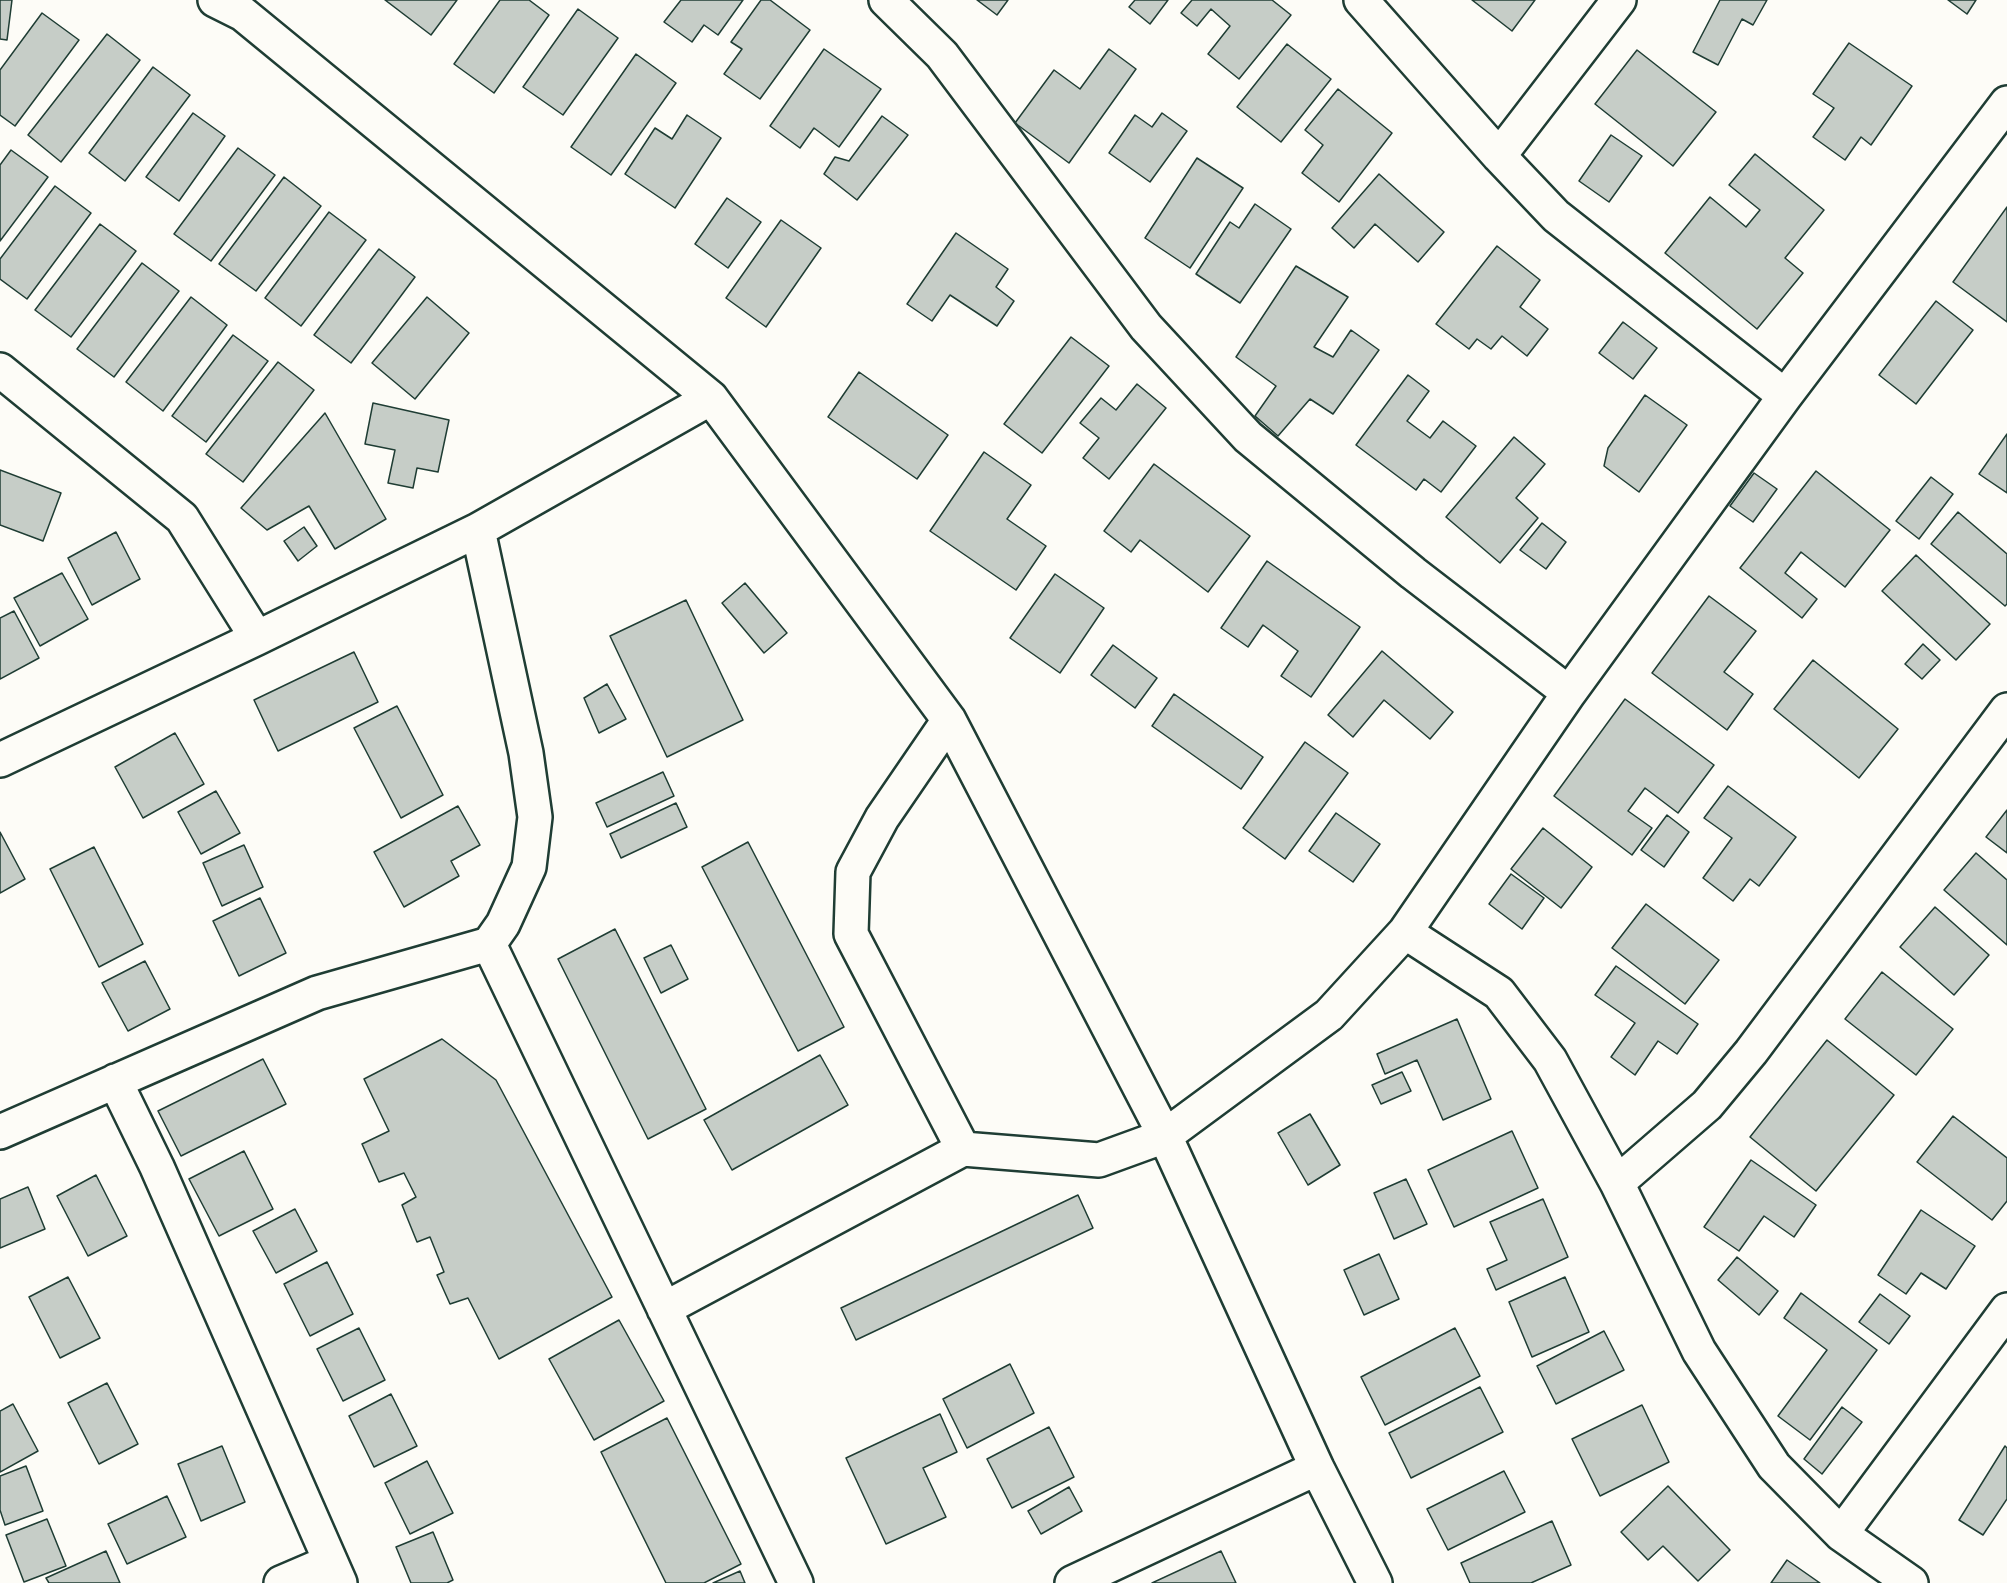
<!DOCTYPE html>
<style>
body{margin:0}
canvas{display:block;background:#fdfcf7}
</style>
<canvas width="2007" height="1583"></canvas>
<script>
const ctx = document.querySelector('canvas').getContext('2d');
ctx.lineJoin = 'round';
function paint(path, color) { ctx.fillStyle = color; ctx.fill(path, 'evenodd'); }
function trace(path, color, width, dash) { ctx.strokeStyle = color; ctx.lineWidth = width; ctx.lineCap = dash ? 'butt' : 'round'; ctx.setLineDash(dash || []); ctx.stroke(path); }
const building = new Path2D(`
 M 0,0 L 12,0 L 7,40 L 0,39 Z
 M 385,0 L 457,0 L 431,35 Z
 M 500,0 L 529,0 L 549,15 L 494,93 L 454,64 Z
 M 681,0 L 743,0 L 718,35 L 704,25 L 692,42 L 664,22 Z
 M 761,0 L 770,0 L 810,30 L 760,99 L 724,74 L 742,49 L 731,42 Z
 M 977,0 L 1008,0 L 997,15 Z
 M 1135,0 L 1168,0 L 1150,24 L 1129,7 Z
 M 1192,0 L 1272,0 L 1291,15 L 1239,79 L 1208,54 L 1230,26 L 1211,9 L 1197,26 L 1181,13 Z
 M 1472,0 L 1535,0 L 1512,31 Z
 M 1720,0 L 1767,0 L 1753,25 L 1742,19 L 1718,65 L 1693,52 Z
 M 1948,0 L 1976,0 L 1967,14 Z
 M 578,9 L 618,38 L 563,115 L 523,87 Z
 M 42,13 L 79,40 L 15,126 L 0,115 L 0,70 Z
 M 107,34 L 140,60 L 61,162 L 28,135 Z
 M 1849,43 L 1912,86 L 1871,145 L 1861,137 L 1845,160 L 1813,137 L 1834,108 L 1813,94 Z
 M 1287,44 L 1331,79 L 1281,142 L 1237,107 Z
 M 824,49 L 881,89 L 839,147 L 814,128 L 800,148 L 770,126 Z
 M 1109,49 L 1136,69 L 1069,163 L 1015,123 L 1054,70 L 1080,89 Z
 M 1637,50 L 1716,112 L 1673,166 L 1595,104 Z
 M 636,54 L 676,83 L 611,175 L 571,147 Z
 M 153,67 L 190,95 L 125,181 L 89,153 Z
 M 1338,89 L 1392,133 L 1339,202 L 1302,173 L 1323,145 L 1305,130 Z
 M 193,113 L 225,136 L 179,201 L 146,177 Z
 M 1162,113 L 1187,131 L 1150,182 L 1109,153 L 1135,115 L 1152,127 Z
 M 687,115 L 721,138 L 675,208 L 625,174 L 655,128 L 672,139 Z
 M 882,116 L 908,135 L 857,200 L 824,174 L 835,157 L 849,161 Z
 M 1611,135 L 1642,156 L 1609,202 L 1579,181 Z
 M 238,148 L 275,175 L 211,261 L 174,234 Z
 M 11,150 L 48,177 L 0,241 L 0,165 Z
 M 1755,154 L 1824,210 L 1785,258 L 1803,273 L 1757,329 L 1665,253 L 1710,197 L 1746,227 L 1760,210 L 1729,185 Z
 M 1197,158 L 1243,188 L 1190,268 L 1145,238 Z
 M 1379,174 L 1444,232 L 1418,262 L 1375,224 L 1354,248 L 1332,228 Z
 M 284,177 L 321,206 L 256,291 L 219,264 Z
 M 55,186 L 91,213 L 27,299 L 0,279 L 0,259 Z
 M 727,198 L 761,222 L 728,268 L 695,244 Z
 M 1255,204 L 1291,229 L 1240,303 L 1196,274 L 1230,222 L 1239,228 Z
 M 2007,207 L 2007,322 L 1953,282 Z
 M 329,212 L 366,240 L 301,326 L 265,298 Z
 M 781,220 L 821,248 L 766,327 L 726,298 Z
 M 100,224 L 136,251 L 71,337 L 35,310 Z
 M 956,233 L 1008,269 L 996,287 L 1014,301 L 997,326 L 950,295 L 932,321 L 907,304 Z
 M 1497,246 L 1540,280 L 1520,307 L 1548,329 L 1527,356 L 1502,336 L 1491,349 L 1477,339 L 1469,349 L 1436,324 Z
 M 379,249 L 415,277 L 351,363 L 314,335 Z
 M 142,263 L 179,291 L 114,377 L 77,349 Z
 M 1296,266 L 1348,297 L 1314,347 L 1333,357 L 1351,330 L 1379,350 L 1333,414 L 1310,399 L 1278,436 L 1255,416 L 1276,386 L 1236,357 Z
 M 191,297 L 227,325 L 163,411 L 126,382 Z
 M 427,297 L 469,333 L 415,399 L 372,363 Z
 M 1936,301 L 1973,330 L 1916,404 L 1879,375 Z
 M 1623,322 L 1657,348 L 1633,379 L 1599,353 Z
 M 233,335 L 268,361 L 206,442 L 172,416 Z
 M 1071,337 L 1109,366 L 1042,453 L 1004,424 Z
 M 278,362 L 314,390 L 243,482 L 206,454 Z
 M 859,372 L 948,435 L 917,479 L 828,417 Z
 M 1408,375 L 1429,391 L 1407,421 L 1430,438 L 1443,421 L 1476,446 L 1441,492 L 1424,479 L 1416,490 L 1356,445 Z
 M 1137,384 L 1166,408 L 1109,479 L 1083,458 L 1099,438 L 1080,423 L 1101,398 L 1116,410 Z
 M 1645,395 L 1687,425 L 1639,492 L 1604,466 L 1608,448 Z
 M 373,403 L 449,420 L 438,472 L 417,468 L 413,488 L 388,483 L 395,450 L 365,444 Z
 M 325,413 L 386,519 L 335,549 L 309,506 L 267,530 L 241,508 Z
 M 2007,434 L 2007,493 L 1979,474 Z
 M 1514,437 L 1545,464 L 1516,498 L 1538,518 L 1500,563 L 1446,517 Z
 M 984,452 L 1031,485 L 1007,519 L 1046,546 L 1016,590 L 930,531 Z
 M 1154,464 L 1250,536 L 1208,592 L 1140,540 L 1131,552 L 1104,531 Z
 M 0,470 L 61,493 L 43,541 L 0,525 Z
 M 1816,471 L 1890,530 L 1845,587 L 1801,552 L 1785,573 L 1817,599 L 1802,618 L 1740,568 Z
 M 1754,473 L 1777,489 L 1753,522 L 1730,506 Z
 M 1931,477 L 1953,494 L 1919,539 L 1896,521 Z
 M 1958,512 L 2007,554 L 2007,604 L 2005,606 L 1931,544 Z
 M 1542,523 L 1566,542 L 1546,569 L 1520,550 Z
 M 304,527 L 317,546 L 298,561 L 284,541 Z
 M 116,532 L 140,579 L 92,605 L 68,558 Z
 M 1916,555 L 1990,624 L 1956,660 L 1882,591 Z
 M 1267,561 L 1360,627 L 1311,697 L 1281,676 L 1298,651 L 1263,625 L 1248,647 L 1221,628 Z
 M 62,573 L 88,619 L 40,646 L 14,598 Z
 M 1055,574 L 1104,608 L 1060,673 L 1010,638 Z
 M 745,583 L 787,633 L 764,653 L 722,603 Z
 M 1709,596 L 1756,631 L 1724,672 L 1753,694 L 1727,730 L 1652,673 Z
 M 686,600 L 743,720 L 667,757 L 610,636 Z
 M 14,611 L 39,658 L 0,679 L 0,618 Z
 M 1923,644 L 1940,660 L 1922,679 L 1905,664 Z
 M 1113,645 L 1157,678 L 1135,708 L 1091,675 Z
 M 1382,651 L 1453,712 L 1430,739 L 1384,700 L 1353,737 L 1328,715 Z
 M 354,652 L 378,702 L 278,751 L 254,700 Z
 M 1813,660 L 1898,729 L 1859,778 L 1774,709 Z
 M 607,684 L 626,719 L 599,733 L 584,698 Z
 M 1174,694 L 1263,757 L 1241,789 L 1152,726 Z
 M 1625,699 L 1714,765 L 1678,813 L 1645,788 L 1628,811 L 1652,828 L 1632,855 L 1554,796 Z
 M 397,706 L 443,795 L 401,818 L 354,728 Z
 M 175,733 L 204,784 L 143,818 L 115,767 Z
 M 1305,742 L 1348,773 L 1285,859 L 1243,828 Z
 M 663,772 L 674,796 L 607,827 L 596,803 Z
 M 1728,786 L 1796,837 L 1759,886 L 1750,879 L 1733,901 L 1703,878 L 1732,838 L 1704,818 Z
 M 216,791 L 240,833 L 201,854 L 178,812 Z
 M 676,803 L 687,827 L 621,858 L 610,834 Z
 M 458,806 L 480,845 L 451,861 L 459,876 L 404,907 L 374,852 Z
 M 2007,810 L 2007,853 L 1986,837 Z
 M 1336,813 L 1380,844 L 1353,882 L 1309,851 Z
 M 1667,815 L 1689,832 L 1664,867 L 1641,850 Z
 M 1543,828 L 1592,867 L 1561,908 L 1511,869 Z
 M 0,832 L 25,879 L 0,893 Z
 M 748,842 L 844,1027 L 798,1051 L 702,867 Z
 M 244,845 L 263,887 L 222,906 L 203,863 Z
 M 94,847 L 143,944 L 99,967 L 50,869 Z
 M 1976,853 L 2007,880 L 2007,945 L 1944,890 Z
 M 1511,874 L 1544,898 L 1522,929 L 1489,904 Z
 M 260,898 L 286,953 L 239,976 L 213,921 Z
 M 1646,904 L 1719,960 L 1685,1004 L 1612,948 Z
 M 1935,907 L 1989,955 L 1954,995 L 1900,947 Z
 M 615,929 L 706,1109 L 648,1139 L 558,959 Z
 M 671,945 L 688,979 L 661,993 L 644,958 Z
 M 145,961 L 170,1009 L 128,1031 L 102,983 Z
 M 1616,966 L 1698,1024 L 1677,1054 L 1658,1041 L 1635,1075 L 1611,1057 L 1635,1023 L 1595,995 Z
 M 1882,972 L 1953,1029 L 1916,1075 L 1845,1019 Z
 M 1457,1019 L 1491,1099 L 1443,1120 L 1417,1060 L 1385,1074 L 1377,1054 Z
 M 442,1039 L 496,1080 L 612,1297 L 499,1359 L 468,1298 L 450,1304 L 437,1275 L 444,1272 L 430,1237 L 417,1242 L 402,1205 L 416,1197 L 404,1173 L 379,1182 L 362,1144 L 389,1131 L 364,1079 Z
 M 1827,1040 L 1894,1095 L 1816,1191 L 1750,1137 Z
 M 820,1055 L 848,1105 L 732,1170 L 704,1120 Z
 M 263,1059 L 286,1104 L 181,1156 L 158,1111 Z
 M 1402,1072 L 1411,1091 L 1381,1104 L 1372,1085 Z
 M 1310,1114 L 1340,1165 L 1308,1185 L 1278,1133 Z
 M 1953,1116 L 2007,1158 L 2007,1201 L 1992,1220 L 1917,1162 Z
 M 1512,1131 L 1538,1188 L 1454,1227 L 1428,1170 Z
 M 244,1151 L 273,1209 L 219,1236 L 189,1179 Z
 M 1751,1160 L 1816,1205 L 1794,1237 L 1764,1216 L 1739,1251 L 1704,1227 Z
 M 96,1175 L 127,1236 L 88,1256 L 57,1196 Z
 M 1406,1179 L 1427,1224 L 1394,1239 L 1374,1193 Z
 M 28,1187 L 45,1229 L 0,1248 L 0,1199 Z
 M 1078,1195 L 1093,1228 L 856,1340 L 841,1308 Z
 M 1543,1199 L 1568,1257 L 1496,1290 L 1487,1269 L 1507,1260 L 1490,1222 Z
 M 295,1209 L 317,1251 L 276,1273 L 253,1231 Z
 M 1921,1210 L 1975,1246 L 1946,1289 L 1921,1273 L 1906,1294 L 1878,1275 Z
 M 1379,1254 L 1399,1299 L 1364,1315 L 1344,1270 Z
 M 1737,1257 L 1778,1291 L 1759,1315 L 1718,1280 Z
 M 327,1262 L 353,1314 L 310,1336 L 284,1284 Z
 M 68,1277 L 100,1338 L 60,1358 L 29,1297 Z
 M 1565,1277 L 1589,1332 L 1532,1357 L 1509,1302 Z
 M 1801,1293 L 1877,1350 L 1810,1440 L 1778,1416 L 1827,1350 L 1784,1318 Z
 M 1880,1294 L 1910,1316 L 1889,1344 L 1859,1322 Z
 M 619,1320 L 664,1401 L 594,1440 L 549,1359 Z
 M 359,1328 L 385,1380 L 343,1401 L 317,1349 Z
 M 1455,1328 L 1480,1376 L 1385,1425 L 1361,1377 Z
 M 1604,1331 L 1624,1370 L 1556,1404 L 1537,1366 Z
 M 1010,1364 L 1034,1413 L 967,1448 L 943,1399 Z
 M 107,1383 L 138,1444 L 99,1464 L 68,1403 Z
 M 1480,1387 L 1503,1432 L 1411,1478 L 1389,1433 Z
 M 391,1394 L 417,1446 L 374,1467 L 349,1416 Z
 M 13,1404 L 38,1451 L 0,1472 L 0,1411 Z
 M 1642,1405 L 1669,1462 L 1600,1496 L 1572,1439 Z
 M 1842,1407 L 1862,1422 L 1822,1474 L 1804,1459 Z
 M 940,1414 L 957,1452 L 923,1468 L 946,1517 L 886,1544 L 846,1458 Z
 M 667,1418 L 741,1564 L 704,1583 L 666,1583 L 601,1452 Z
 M 1049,1427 L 1074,1477 L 1012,1508 L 987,1459 Z
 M 222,1446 L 245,1502 L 201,1521 L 178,1464 Z
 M 2005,1446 L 2007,1448 L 2007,1499 L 1983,1535 L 1959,1520 Z
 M 427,1461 L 453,1513 L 410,1534 L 385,1483 Z
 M 26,1466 L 43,1511 L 5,1525 L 0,1510 L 0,1476 Z
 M 1504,1471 L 1525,1512 L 1448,1550 L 1427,1509 Z
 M 1668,1486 L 1730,1550 L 1698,1581 L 1663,1546 L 1648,1560 L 1621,1532 Z
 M 1069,1487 L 1082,1511 L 1041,1534 L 1028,1511 Z
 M 167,1496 L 186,1537 L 127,1564 L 108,1524 Z
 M 47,1519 L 66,1566 L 24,1582 L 6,1535 Z
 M 1552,1521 L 1571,1565 L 1531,1583 L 1470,1583 L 1461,1563 Z
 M 433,1532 L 453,1580 L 447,1583 L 411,1583 L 396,1547 Z
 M 106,1551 L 120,1583 L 49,1583 L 46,1578 Z
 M 1221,1551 L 1236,1583 L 1152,1583 Z
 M 1787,1560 L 1820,1583 L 1771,1583 Z
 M 740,1571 L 745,1583 L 713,1583 Z`);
const minor = new Path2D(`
 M 215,0 L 243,14 L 711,398 L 949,720 L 1165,1136 L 1317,1468 L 1375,1583
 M 886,0 L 942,55 L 1146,327 L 1248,437 L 1413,573 L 1569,693
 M 1361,0 L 1499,156 L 1556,216 L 1785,396
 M 1499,156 L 1619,0
 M 0,370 L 182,518 L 257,638
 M 949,720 L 882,818 L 853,872 L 851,934 L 963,1149
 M 0,760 L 257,638 L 478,530 L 711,398
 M 1405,932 L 1499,993 L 1550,1060 L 1617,1183 L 1699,1351 L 1774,1466 L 1841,1534 L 1911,1583
 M 489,944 L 796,1583
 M 115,1081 L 157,1167 L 340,1583
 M 0,1132 L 317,993 L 489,944 L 503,924 L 529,867 L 535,817 L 526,753 L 478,530
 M 1617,1183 L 1707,1105 L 1751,1052 L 2007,710
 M 664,1309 L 963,1149 L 1099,1160 L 1165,1136 L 1329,1015 L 1405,932 L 1569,693 L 1785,396 L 2007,103
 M 1841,1534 L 2007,1310
 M 281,1583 L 330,1562
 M 1072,1583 L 1317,1468`);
paint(building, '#c6cdc7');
trace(building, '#1f3d34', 1.5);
trace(minor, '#1f3d34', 38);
trace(minor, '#fdfcf7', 33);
</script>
